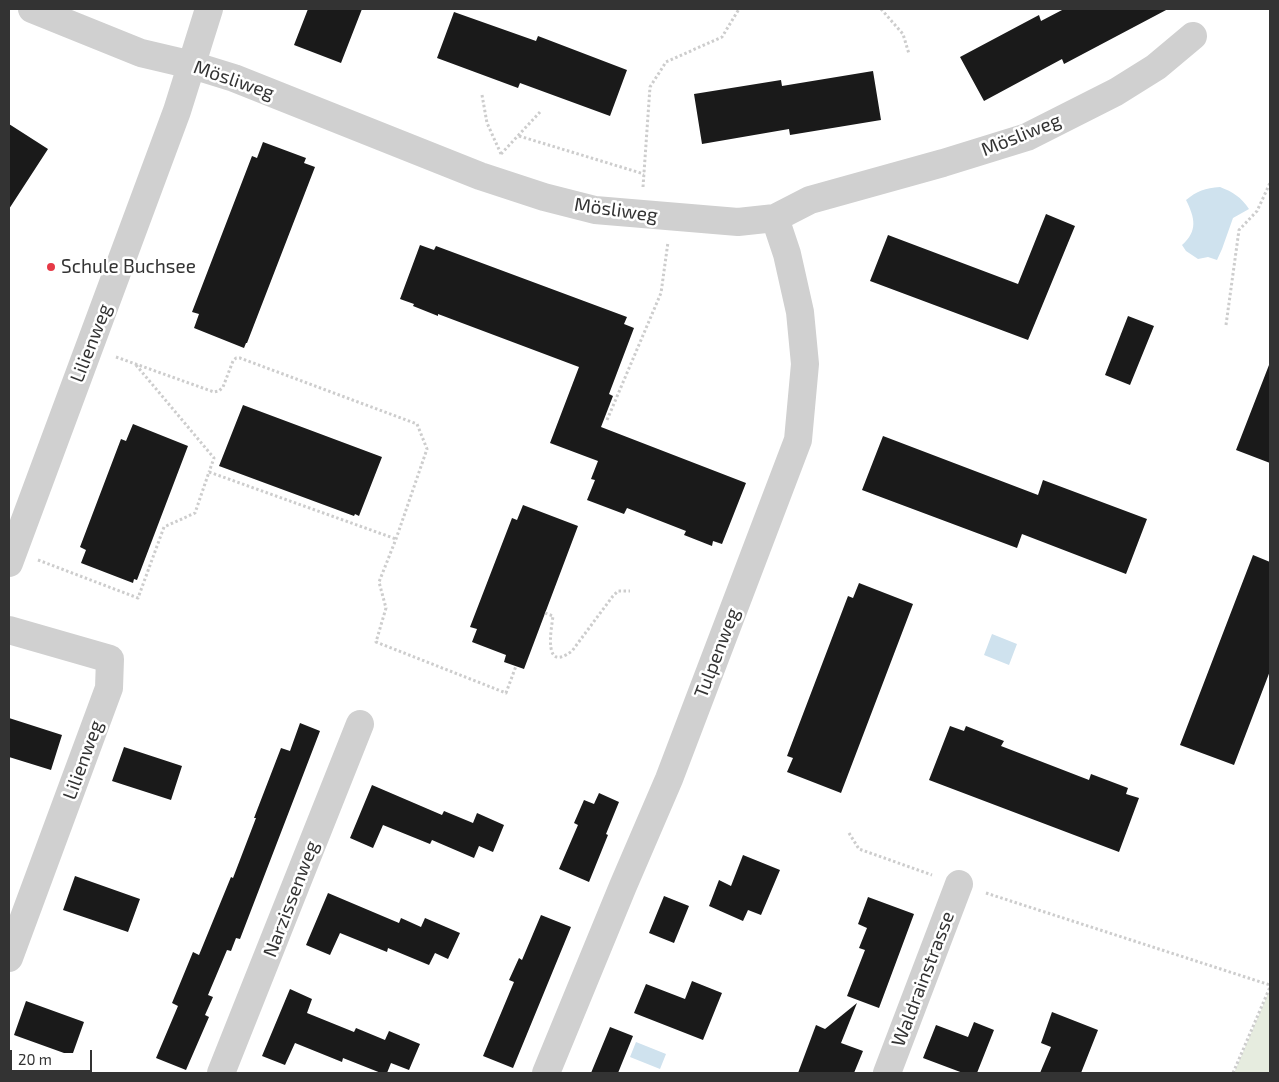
<!DOCTYPE html>
<meta charset="utf-8">
<style>
body{margin:0}
#map{position:relative;width:1279px;height:1082px;overflow:hidden;background:#fff;font-family:"Exo 2",sans-serif}
canvas{display:block}
.frame{position:absolute;inset:0;border:10px solid #333;pointer-events:none}
.scale{position:absolute;left:10px;top:1050px;width:82px;height:22px;box-sizing:border-box;border:2px solid #333;border-top:0;padding-left:6px;font-size:15px;line-height:18px;white-space:nowrap;color:#333;-webkit-text-stroke:4px #fff;paint-order:stroke}
</style>
<div id="map">
<canvas width="1279" height="1082"></canvas>
<div class="frame"></div>
<div class="scale">20 m</div>
</div>
<script>
const ctx = document.querySelector('canvas').getContext('2d');
ctx.lineJoin = 'round';
function paint(path, color) { ctx.fillStyle = color; ctx.fill(path, 'evenodd'); }
function trace(path, color, width, dash) { ctx.strokeStyle = color; ctx.lineWidth = width; ctx.lineCap = dash ? 'butt' : 'round'; ctx.setLineDash(dash || []); ctx.stroke(path); }
function drawText(font, color, halo, rows, align = 'center') {
  ctx.font = font + ' "Exo 2",sans-serif'; ctx.lineWidth = 5; ctx.setLineDash([]); ctx.textBaseline = 'middle'; ctx.strokeStyle = halo; ctx.fillStyle = color; for (const [text, x, y, turn = 0] of rows) {
    ctx.save(); ctx.translate(x, y); ctx.rotate((+turn || 0) * Math.PI / 180); ctx.textAlign = isNaN(turn) ? turn : align; if (halo) ctx.strokeText(text, 0, 0); ctx.fillText(text, 0, 0); ctx.restore();
  }
}
const green = new Path2D(`
 M 1270,989 L 1270,1073 L 1234,1073 Z`);
const water = new Path2D(`
 M 1220,187 C 1233,192 1241,197 1249,209 L 1233,218 L 1222,249 L 1217,260 L 1208,257 L 1198,259 L 1186,251 L 1182,245 C 1198,231 1195,218 1186,200 C 1197,191 1205,188 1220,187 Z
 M 992,634 L 1017,644 L 1009,665 L 984,655 Z
 M 636,1042 L 666,1054 L 660,1069 L 630,1057 Z`);
const building = new Path2D(`
 M 308,9 L 362,9 L 341,63 L 294,45 Z
 M 1064,9 L 1168,9 L 1064,64 L 1062,59 L 984,101 L 960,57 L 1039,15 L 1041,21 Z
 M 454,12 L 536,41 L 538,36 L 627,70 L 610,116 L 520,83 L 518,88 L 437,58 Z
 M 873,71 L 881,120 L 790,135 L 789,129 L 702,144 L 694,94 L 781,80 L 782,86 Z
 M 9,124 L 48,149 L 9,209 Z
 M 263,142 L 306,158 L 304,163 L 315,167 L 247,343 L 246,343 L 244,348 L 194,328 L 199,314 L 192,312 L 252,156 L 257,158 Z
 M 1046,214 L 1075,226 L 1028,340 L 870,281 L 888,235 L 1018,284 Z
 M 420,245 L 434,250 L 436,246 L 627,317 L 624,324 L 634,328 L 609,394 L 613,396 L 601,427 L 746,483 L 722,544 L 713,541 L 712,546 L 684,535 L 686,531 L 627,508 L 624,514 L 587,500 L 595,480 L 591,479 L 598,461 L 550,443 L 579,367 L 438,314 L 438,316 L 413,306 L 414,304 L 400,299 Z
 M 1128,316 L 1154,326 L 1130,385 L 1105,375 Z
 M 1269,365 L 1270,365 L 1270,463 L 1236,450 Z
 M 243,405 L 382,457 L 359,516 L 355,514 L 354,516 L 219,466 Z
 M 133,424 L 188,446 L 137,580 L 134,579 L 133,583 L 81,563 L 86,550 L 80,547 L 121,439 L 126,441 Z
 M 883,436 L 1038,495 L 1043,480 L 1147,519 L 1126,574 L 1022,534 L 1017,548 L 862,490 Z
 M 523,505 L 578,526 L 524,669 L 504,662 L 506,655 L 472,642 L 477,629 L 470,627 L 512,518 L 517,520 Z
 M 1253,555 L 1270,562 L 1270,671 L 1234,765 L 1180,745 Z
 M 859,583 L 913,604 L 841,793 L 787,772 L 793,758 L 787,756 L 848,596 L 853,598 Z
 M 9,718 L 62,735 L 51,770 L 9,757 Z
 M 300,723 L 320,731 L 240,939 L 236,938 L 231,951 L 227,950 L 208,995 L 213,997 L 205,1015 L 209,1017 L 186,1070 L 156,1058 L 178,1006 L 172,1003 L 193,952 L 199,955 L 231,877 L 233,878 L 256,818 L 254,818 L 281,748 L 290,751 Z
 M 950,726 L 964,731 L 966,726 L 1004,741 L 1001,746 L 1089,780 L 1091,774 L 1128,788 L 1126,794 L 1139,798 L 1119,852 L 929,780 Z
 M 124,747 L 182,766 L 171,800 L 112,781 Z
 M 372,785 L 442,815 L 444,811 L 473,823 L 477,813 L 504,825 L 493,852 L 479,846 L 474,858 L 432,840 L 430,844 L 383,825 L 373,848 L 350,838 Z
 M 599,793 L 619,802 L 606,834 L 608,835 L 589,882 L 559,869 L 578,825 L 574,823 L 584,800 L 594,804 Z
 M 743,855 L 780,870 L 761,915 L 748,910 L 743,921 L 709,906 L 719,880 L 731,886 Z
 M 75,876 L 140,899 L 128,932 L 63,910 Z
 M 328,893 L 399,923 L 401,918 L 421,927 L 425,918 L 460,933 L 448,959 L 435,953 L 429,965 L 388,948 L 387,952 L 340,933 L 330,955 L 306,945 Z
 M 664,896 L 689,906 L 674,943 L 649,933 Z
 M 868,897 L 914,914 L 879,1008 L 847,996 L 865,950 L 859,948 L 867,928 L 858,924 Z
 M 541,915 L 571,927 L 513,1068 L 483,1056 L 514,982 L 509,980 L 519,958 L 522,960 Z
 M 692,981 L 722,993 L 703,1040 L 634,1013 L 646,984 L 685,999 Z
 M 290,989 L 312,999 L 307,1013 L 354,1032 L 356,1028 L 385,1040 L 389,1031 L 420,1044 L 409,1070 L 391,1063 L 387,1073 L 381,1073 L 343,1058 L 342,1062 L 295,1043 L 285,1065 L 262,1056 Z
 M 26,1001 L 84,1022 L 73,1053 L 64,1053 L 14,1035 Z
 M 857,1003 L 841,1043 L 863,1051 L 854,1073 L 798,1073 L 816,1025 L 825,1029 Z
 M 1052,1012 L 1098,1030 L 1081,1073 L 1040,1073 L 1051,1047 L 1041,1043 Z
 M 974,1022 L 994,1030 L 977,1073 L 963,1073 L 923,1058 L 936,1025 L 968,1037 Z
 M 610,1027 L 633,1036 L 618,1073 L 591,1073 Z`);
const path = new Path2D(`
 M 881,9 L 903,34 L 909,54
 M 482,95 L 487,123 L 501,154
 M 519,136 L 644,174
 M 501,154 L 540,112
 M 643,187 L 650,87 L 666,62 L 722,37 L 739,9
 M 1226,325 L 1239,230 L 1257,211 L 1270,183
 M 116,357 L 214,392 L 219,391 L 223,387 L 233,361 L 236,358 L 240,358 L 417,424 L 427,449 L 396,539 L 379,582 L 386,608 L 376,642 L 506,693 L 516,666
 M 136,365 L 214,458 L 209,472
 M 607,420 L 661,293 L 668,242
 M 38,560 L 138,598 L 164,527 L 195,513 L 209,472 L 396,539
 M 545,613 L 553,616 C 551,631 543,673 572,651 L 613,596 L 618,591 L 630,591
 M 849,833 L 859,849 L 932,875
 M 986,893 L 1270,985
 M 1233,1073 L 1270,987`);
const minor = new Path2D(`
 M 32,9 L 141,53 L 192,65 L 234,78 L 480,176 L 544,197 L 595,210 L 738,222 L 775,218 L 810,200 L 943,163 L 1027,137 L 1116,92 L 1156,67 L 1193,36
 M 9,563 L 177,111 L 209,9
 M 9,630 L 110,659 L 109,688 L 9,958
 M 221,1073 L 360,724
 M 546,1073 L 623,886 L 669,779 L 798,440 L 805,364 L 800,312 L 787,254 L 775,218
 M 887,1073 L 959,884`);
const markers = [
 [51,267,5,"#e63946"]
];
const streetNames = [
 ["Mösliweg",234,80,19],
 ["Mösliweg",1021,135,-22],
 ["Mösliweg",616,210,8],
 ["Lilienweg",91,343,-69],
 ["Tulpenweg",717,653,-69],
 ["Lilienweg",83,760,-70],
 ["Narzissenweg",291,899,-69],
 ["Waldrainstrasse",923,979,-69]
];
const poiNames = [
 ["Schule Buchsee",61,267]
];
paint(green, '#e6ecdf');
paint(water, '#cfe2ee');
paint(building, '#1a1a1a');
trace(path, '#cdcdcd', 3, [2.5, 2.5]);
trace(minor, '#d0d0d0', 28);
for (const [x, y, r, color] of markers) { const dot = new Path2D(); dot.arc(x, y, r, 0, 2 * Math.PI); ctx.fillStyle = color; ctx.fill(dot); trace(dot, '#fff', 2); }
drawText('19px', '#333', '#fff', streetNames);
drawText('19px', '#333', '#fff', poiNames, 'left');
</script>
